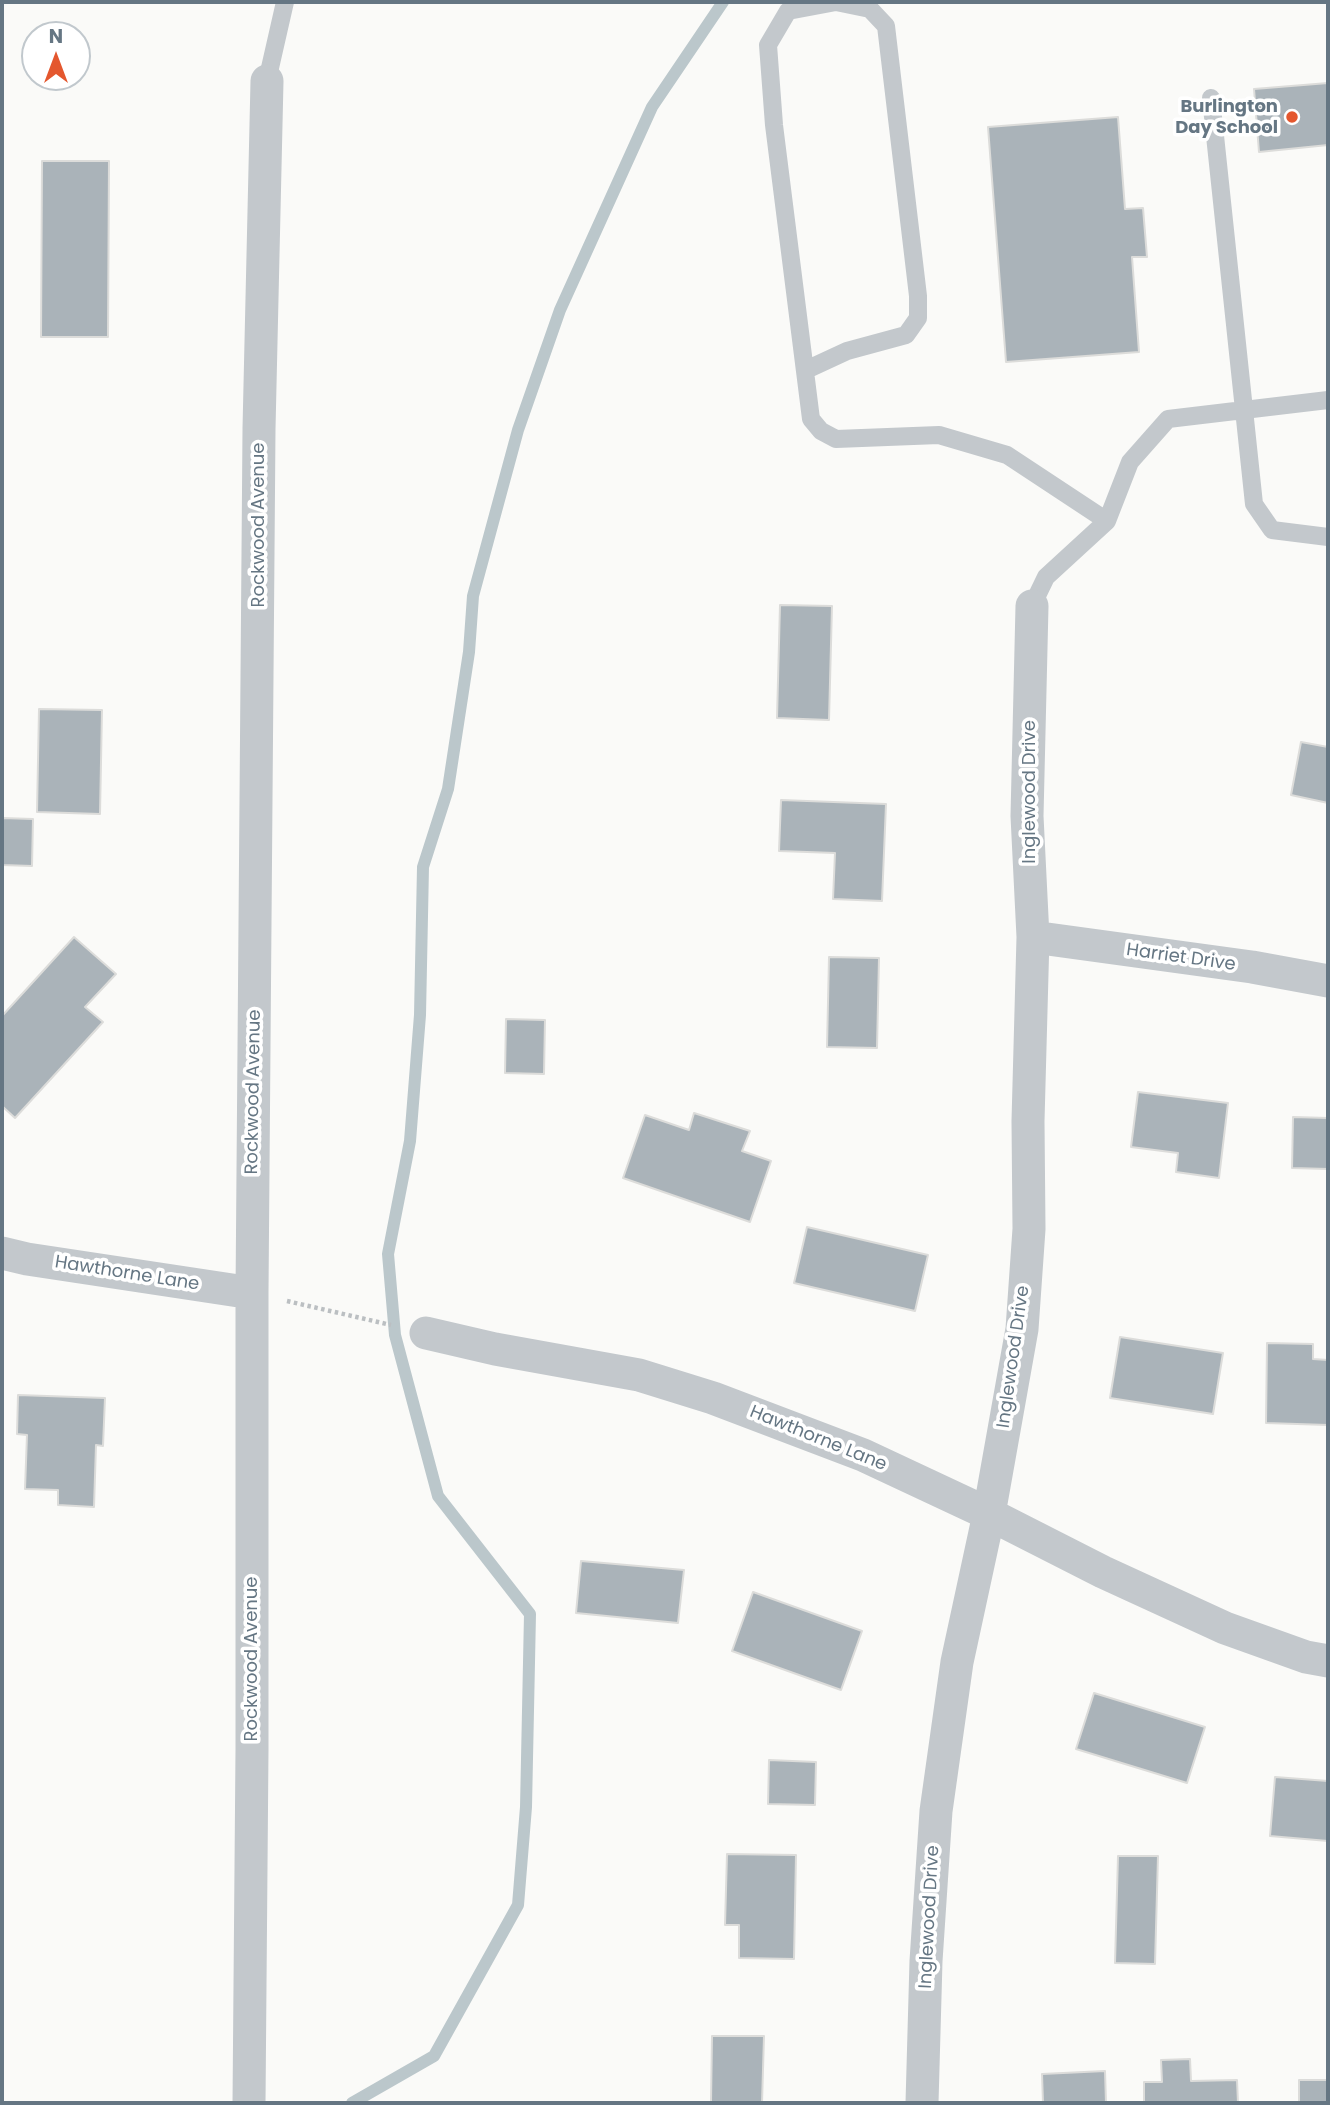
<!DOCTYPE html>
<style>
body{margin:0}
#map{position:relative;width:1330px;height:2105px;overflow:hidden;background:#fafaf8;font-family:Poppins,sans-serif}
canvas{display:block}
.frame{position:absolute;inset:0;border:4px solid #657683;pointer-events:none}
.north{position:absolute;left:21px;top:21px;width:70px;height:70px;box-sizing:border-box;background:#fff;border:2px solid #c1c8cd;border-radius:50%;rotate:0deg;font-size:19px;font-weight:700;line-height:28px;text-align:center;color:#657683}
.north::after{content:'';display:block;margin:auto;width:24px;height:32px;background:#e4572e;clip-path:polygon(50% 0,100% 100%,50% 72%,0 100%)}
</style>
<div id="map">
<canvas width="1330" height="2105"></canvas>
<div class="frame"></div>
<div class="north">N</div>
</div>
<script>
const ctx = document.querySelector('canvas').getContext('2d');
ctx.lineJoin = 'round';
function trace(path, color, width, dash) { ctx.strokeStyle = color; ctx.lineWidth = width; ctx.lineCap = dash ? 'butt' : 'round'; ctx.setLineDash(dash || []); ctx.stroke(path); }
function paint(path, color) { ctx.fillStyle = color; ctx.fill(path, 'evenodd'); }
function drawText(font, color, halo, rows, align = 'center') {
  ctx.font = font + ' Poppins,sans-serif'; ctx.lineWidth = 7; ctx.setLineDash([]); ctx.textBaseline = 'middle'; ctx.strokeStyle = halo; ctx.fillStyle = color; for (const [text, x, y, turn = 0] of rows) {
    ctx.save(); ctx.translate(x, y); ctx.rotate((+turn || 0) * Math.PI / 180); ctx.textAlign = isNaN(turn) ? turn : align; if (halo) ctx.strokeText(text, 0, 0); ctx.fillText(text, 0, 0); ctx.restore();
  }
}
const stream = new Path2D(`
 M 352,2103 L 434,2056 L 518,1905 L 526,1807 L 530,1614 L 438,1496 L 395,1335 L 388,1254 L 410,1141 L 420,1015 L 423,867 L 448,789 L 469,652 L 473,596 L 518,430 L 560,310 L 652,107 L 723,2`);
const building = new Path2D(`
 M 1328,83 L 1328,145 L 1259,152 L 1254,89 Z
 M 1118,117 L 1125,209 L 1143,208 L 1147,257 L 1132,257 L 1139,352 L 1006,362 L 988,127 Z
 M 42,161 L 109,161 L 108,337 L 41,337 Z
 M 780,605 L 832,606 L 829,720 L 777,718 Z
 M 39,709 L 102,710 L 100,814 L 37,812 Z
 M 1301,742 L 1328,747 L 1328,803 L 1291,795 Z
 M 781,800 L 886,804 L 882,901 L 833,899 L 835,853 L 779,851 Z
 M 2,818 L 33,819 L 32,866 L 2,865 Z
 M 74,937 L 116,974 L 85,1007 L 103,1022 L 15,1118 L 2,1106 L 2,1016 Z
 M 829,957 L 879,958 L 877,1048 L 827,1047 Z
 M 506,1019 L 545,1020 L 544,1074 L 505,1073 Z
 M 1138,1092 L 1228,1103 L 1219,1178 L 1176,1172 L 1178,1153 L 1131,1147 Z
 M 694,1113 L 750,1131 L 742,1151 L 771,1161 L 750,1222 L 623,1178 L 645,1115 L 689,1130 Z
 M 1293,1117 L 1328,1118 L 1328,1169 L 1292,1168 Z
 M 807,1227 L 928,1255 L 915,1311 L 794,1283 Z
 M 1120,1337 L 1223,1353 L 1213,1414 L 1110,1398 Z
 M 1267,1343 L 1313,1344 L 1313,1359 L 1328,1360 L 1328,1425 L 1266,1423 Z
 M 18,1395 L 105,1398 L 103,1446 L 96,1445 L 94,1507 L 58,1505 L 58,1490 L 25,1489 L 27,1435 L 17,1434 Z
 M 581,1561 L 684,1570 L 678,1623 L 576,1613 Z
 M 753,1592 L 862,1631 L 841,1690 L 732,1651 Z
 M 1094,1693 L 1205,1727 L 1187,1783 L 1076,1749 Z
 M 769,1760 L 816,1762 L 815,1805 L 768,1804 Z
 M 1275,1777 L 1328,1781 L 1328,1841 L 1270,1836 Z
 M 727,1854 L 796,1855 L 794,1959 L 739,1958 L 739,1925 L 725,1925 Z
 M 1118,1856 L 1158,1856 L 1155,1964 L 1115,1963 Z
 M 712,2036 L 764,2036 L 762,2103 L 692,2103 L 692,2102 L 711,2102 Z
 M 1190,2059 L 1191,2081 L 1237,2080 L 1238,2103 L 1144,2103 L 1144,2082 L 1162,2082 L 1161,2060 Z
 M 1105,2071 L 1106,2103 L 1043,2103 L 1042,2074 Z
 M 1299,2080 L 1328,2080 L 1328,2103 L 1299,2103 Z`);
const path = new Path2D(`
 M 287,1301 L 391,1325`);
const lane = new Path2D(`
 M 267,81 L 285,2
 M 1211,98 L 1254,504 L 1272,530 L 1328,537
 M 806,370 L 847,351 L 906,335 L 918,318 L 918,296 L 886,26 L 870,9 L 836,2 L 788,11 L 768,45 L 774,125 L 811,419 L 821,431 L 836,439 L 939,435 L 1007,455 L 1107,521
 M 1032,606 L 1046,577 L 1107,521 L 1130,462 L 1168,419 L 1328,400`);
const street = new Path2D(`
 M 1033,937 L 1252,967 L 1328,981
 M 2,1253 L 27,1259 L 252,1293
 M 426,1333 L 495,1349 L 639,1375 L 713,1398 L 863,1455 L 989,1514 L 1103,1572 L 1225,1628 L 1306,1657 L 1328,1661
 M 249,2103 L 252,1749 L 252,1293 L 259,429 L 267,81
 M 922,2103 L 926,1961 L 936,1811 L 957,1662 L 989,1514 L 1022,1329 L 1029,1229 L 1028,1121 L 1033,937 L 1027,816 L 1032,606`);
const markers = [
 [1292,117,7,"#e4572e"]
];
const poiNames = [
 ["Burlington",1278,107],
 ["Day School",1278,128]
];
const streetNames = [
 ["Rockwood Avenue",259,525,-90],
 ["Inglewood Drive",1030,792,-90],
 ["Harriet Drive",1181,958,8],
 ["Rockwood Avenue",254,1092,-89],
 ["Hawthorne Lane",127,1274,9],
 ["Inglewood Drive",1014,1357,-82],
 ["Hawthorne Lane",818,1439,22],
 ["Rockwood Avenue",252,1659,-90],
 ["Inglewood Drive",930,1917,-87]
];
trace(stream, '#bbc7cb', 12);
paint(building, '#aab3b9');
trace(building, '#dcdcda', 2);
trace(path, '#bbbfc2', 4.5, [3.5, 3.5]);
trace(lane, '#c3c8cc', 18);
trace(street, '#c3c8cc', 33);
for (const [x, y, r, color] of markers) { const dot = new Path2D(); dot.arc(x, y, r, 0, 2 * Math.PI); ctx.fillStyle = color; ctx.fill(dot); trace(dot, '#fff', 2.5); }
drawText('bold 18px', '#657683', '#fff', poiNames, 'right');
drawText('18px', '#657683', '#fff', streetNames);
</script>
